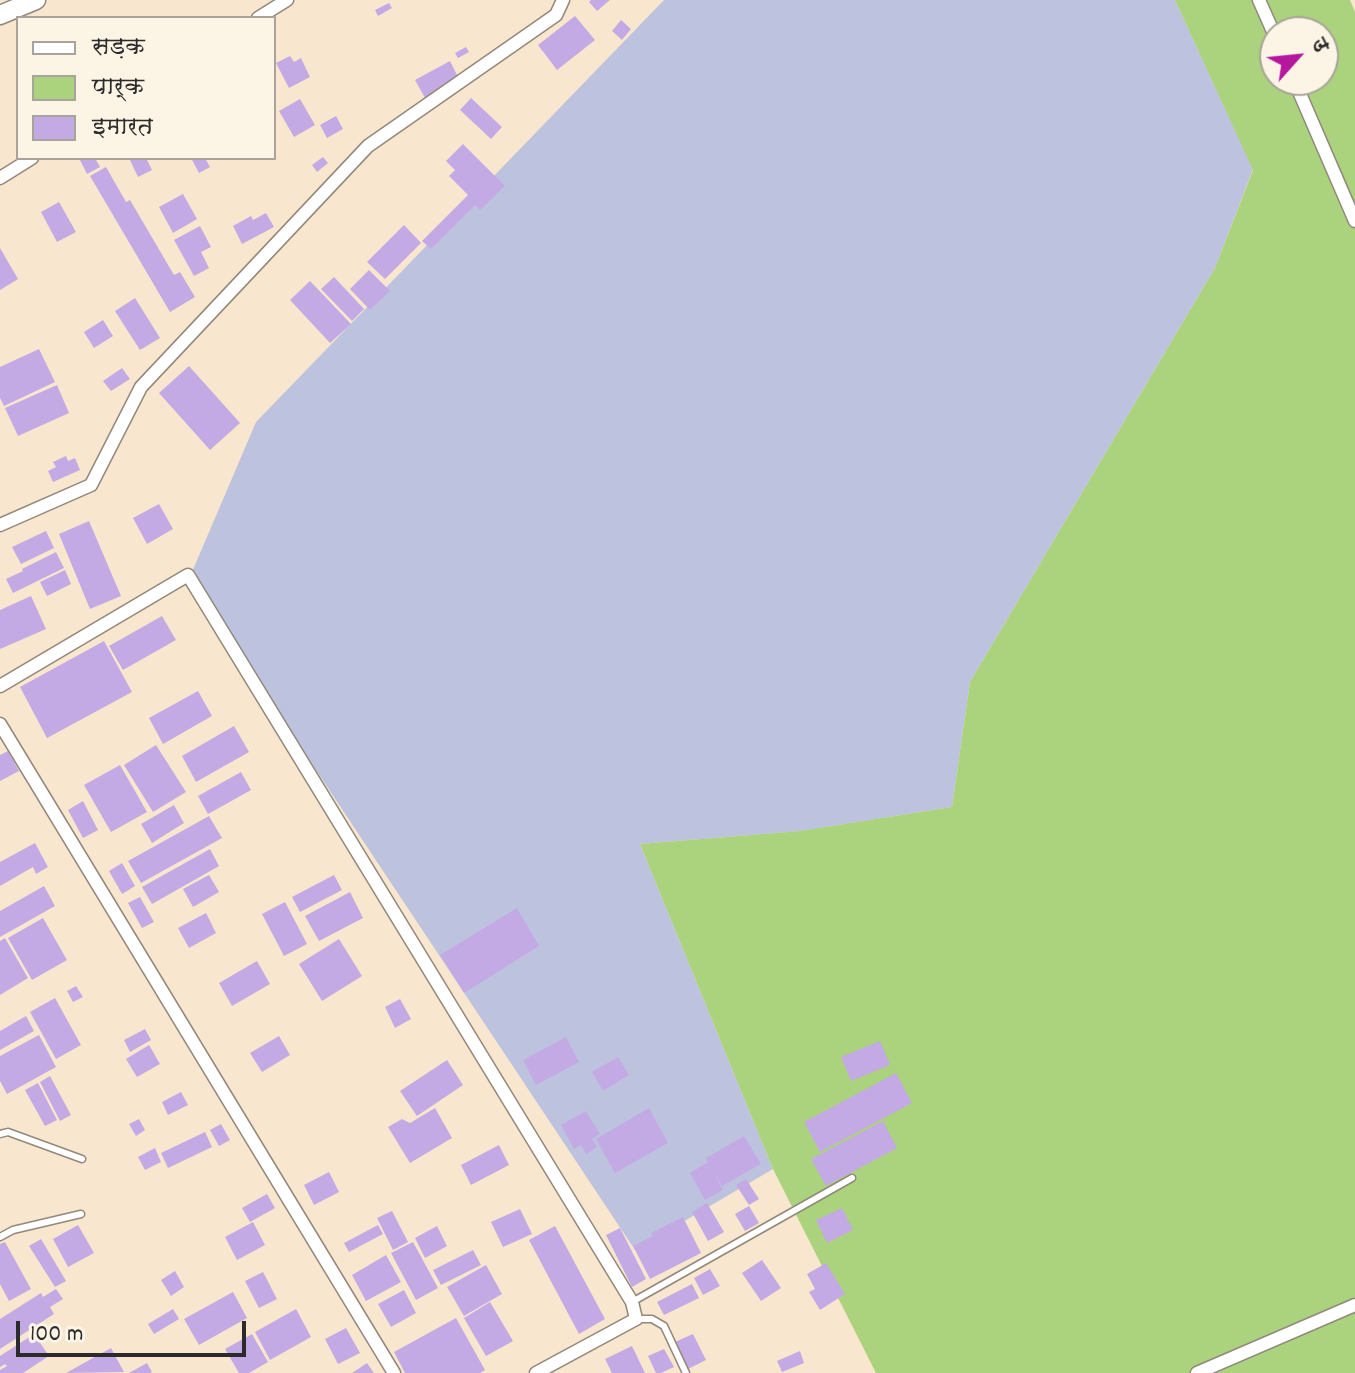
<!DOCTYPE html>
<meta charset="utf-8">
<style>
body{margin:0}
#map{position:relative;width:1355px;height:1373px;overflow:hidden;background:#f8e6ce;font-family:Dekko,"Playpen Sans Deva",sans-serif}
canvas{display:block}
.legend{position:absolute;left:16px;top:16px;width:260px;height:144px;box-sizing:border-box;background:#fcf5e5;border:2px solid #a8a49b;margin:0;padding:10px 14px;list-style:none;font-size:24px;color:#2b2b2b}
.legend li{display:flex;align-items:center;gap:16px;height:40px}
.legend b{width:40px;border:2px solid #a8a49b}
.north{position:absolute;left:1259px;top:16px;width:80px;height:80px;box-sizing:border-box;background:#fcf5e5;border:2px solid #a8a49b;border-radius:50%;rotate:63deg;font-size:22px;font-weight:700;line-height:32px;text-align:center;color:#2b2b2b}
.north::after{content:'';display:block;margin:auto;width:28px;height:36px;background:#b5179e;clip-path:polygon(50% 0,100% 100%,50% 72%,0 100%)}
.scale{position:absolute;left:16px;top:1321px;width:230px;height:36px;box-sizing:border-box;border:4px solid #2b2b2b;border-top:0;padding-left:10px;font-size:24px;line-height:28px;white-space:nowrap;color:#2b2b2b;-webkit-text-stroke:6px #fcf5e5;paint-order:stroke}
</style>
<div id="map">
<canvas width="1355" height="1373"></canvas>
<ul class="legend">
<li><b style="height:10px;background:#fff"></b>सड़क</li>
<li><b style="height:22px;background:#abd27c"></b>पार्क</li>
<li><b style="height:22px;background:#c4aae4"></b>इमारत</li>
</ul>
<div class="north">उ</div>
<div class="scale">100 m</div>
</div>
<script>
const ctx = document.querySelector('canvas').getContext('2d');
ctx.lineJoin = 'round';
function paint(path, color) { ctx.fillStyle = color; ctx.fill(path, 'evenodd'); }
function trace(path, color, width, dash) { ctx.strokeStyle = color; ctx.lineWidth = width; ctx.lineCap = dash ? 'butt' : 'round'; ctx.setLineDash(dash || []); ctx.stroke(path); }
const industrial = new Path2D(`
 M 664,0 L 1175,0 L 1253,169 L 1215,268 L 970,682 L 952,807 L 801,831 L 640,844 L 773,1169 L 635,1250 L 189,579 L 256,422 Z`);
const green = new Path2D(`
 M 1175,0 L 1350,0 L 1355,12 L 1355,1373 L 876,1373 L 773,1169 L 640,844 L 800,831 L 952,807 L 970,682 L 1215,268 L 1253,170 ZM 1275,32 L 1323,32 L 1323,80 L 1275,80 Z`);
const building = new Path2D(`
 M 591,0 L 610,0 L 597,11 L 589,2 Z
 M 389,3 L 392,8 L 378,16 L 375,10 Z
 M 575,16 L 595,40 L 557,70 L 538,45 Z
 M 621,20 L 631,29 L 622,40 L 612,31 Z
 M 466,47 L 469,52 L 458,58 L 455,53 Z
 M 290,56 L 294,62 L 301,58 L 310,77 L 289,88 L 276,63 Z
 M 450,61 L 459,79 L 425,98 L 415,80 Z
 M 471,98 L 502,127 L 491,139 L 460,110 Z
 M 300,99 L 315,125 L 294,137 L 279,111 Z
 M 336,116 L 343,129 L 327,138 L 320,125 Z
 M 463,144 L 505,186 L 480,210 L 475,205 L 431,249 L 422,241 L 468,195 L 449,176 L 455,170 L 446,161 Z
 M 323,157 L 328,163 L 317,172 L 312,165 Z
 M 79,158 L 95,158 L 100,167 L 87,174 Z
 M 129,158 L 146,158 L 152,170 L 138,177 Z
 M 191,158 L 205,158 L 210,167 L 199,173 Z
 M 106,167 L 126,202 L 130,200 L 174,275 L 180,272 L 195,297 L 170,312 L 90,176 Z
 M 183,194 L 197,219 L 173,233 L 159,207 Z
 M 59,202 L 76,232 L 57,242 L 41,212 Z
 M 266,213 L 274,227 L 242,244 L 233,226 L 251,216 L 253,220 Z
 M 404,225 L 421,243 L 385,279 L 367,262 Z
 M 200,226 L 211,247 L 201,252 L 209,268 L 194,276 L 174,240 Z
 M 0,248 L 18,279 L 0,290 Z
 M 369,270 L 390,291 L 370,310 L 350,289 Z
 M 334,277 L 364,309 L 352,321 L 321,289 Z
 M 310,281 L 351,324 L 330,343 L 290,300 Z
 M 135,298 L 160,338 L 140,350 L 115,311 Z
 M 103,320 L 113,336 L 94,348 L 84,332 Z
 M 39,349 L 55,382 L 4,406 L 0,398 L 0,367 Z
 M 189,366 L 240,423 L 210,450 L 159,393 Z
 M 122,368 L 130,379 L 111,391 L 103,381 Z
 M 57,385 L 69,413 L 18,436 L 5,408 Z
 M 66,456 L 68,461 L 75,458 L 80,470 L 53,482 L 48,471 L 56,467 L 53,462 Z
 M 159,504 L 173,529 L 147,544 L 133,518 Z
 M 89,521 L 121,596 L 90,609 L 59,534 Z
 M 46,531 L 54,548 L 21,564 L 12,547 Z
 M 56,552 L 64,568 L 13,593 L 6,579 L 23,571 L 22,569 Z
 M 65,570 L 71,584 L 47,596 L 40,582 Z
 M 31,596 L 46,629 L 0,649 L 0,610 Z
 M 162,616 L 176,640 L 123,670 L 109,646 Z
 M 104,641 L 132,692 L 47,738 L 20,687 Z
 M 198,691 L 212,716 L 163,744 L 149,718 Z
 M 234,726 L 249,752 L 196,782 L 182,756 Z
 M 156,745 L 186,792 L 153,812 L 124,765 Z
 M 8,751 L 19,771 L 0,781 L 0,755 Z
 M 120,765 L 147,812 L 111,832 L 84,785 Z
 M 241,772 L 251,790 L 208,814 L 198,796 Z
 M 83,801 L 98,830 L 83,838 L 68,810 Z
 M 174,805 L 184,823 L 152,843 L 141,824 Z
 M 209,816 L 222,838 L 141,883 L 128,861 Z
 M 35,843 L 48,867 L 36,874 L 33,867 L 0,886 L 0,862 Z
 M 210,849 L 219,866 L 152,904 L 142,887 Z
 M 122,863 L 135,886 L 122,894 L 109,871 Z
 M 209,875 L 219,892 L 193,907 L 183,889 Z
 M 334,875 L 342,890 L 300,912 L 292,897 Z
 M 44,886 L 55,906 L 0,937 L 0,911 Z
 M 350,892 L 363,918 L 319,941 L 305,916 Z
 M 140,897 L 154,922 L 142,928 L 128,903 Z
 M 285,902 L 307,944 L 284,956 L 262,914 Z
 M 517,908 L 539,946 L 464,993 L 440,955 Z
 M 206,913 L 216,933 L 189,948 L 178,928 Z
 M 43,918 L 67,960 L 32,980 L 8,938 Z
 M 5,938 L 28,978 L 0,995 L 0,941 Z
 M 339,939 L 362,976 L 322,1001 L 299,964 Z
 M 257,961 L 270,984 L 232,1006 L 219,983 Z
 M 76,986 L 83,997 L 73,1002 L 67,991 Z
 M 55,998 L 81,1045 L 56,1059 L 30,1012 Z
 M 400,999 L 411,1019 L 395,1028 L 385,1007 Z
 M 26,1016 L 34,1031 L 0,1050 L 0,1031 Z
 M 145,1029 L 151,1040 L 130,1052 L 124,1040 Z
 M 39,1035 L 56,1067 L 7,1094 L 0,1081 L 0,1056 Z
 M 279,1036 L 290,1055 L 262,1072 L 250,1053 Z
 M 566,1037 L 579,1062 L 536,1085 L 523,1060 Z
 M 880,1041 L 890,1065 L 851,1081 L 841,1057 Z
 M 149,1045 L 160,1064 L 137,1077 L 126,1059 Z
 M 618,1057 L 629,1075 L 603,1091 L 592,1072 Z
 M 447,1060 L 463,1085 L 417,1116 L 400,1091 Z
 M 896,1073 L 912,1103 L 820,1152 L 804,1122 Z
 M 50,1076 L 71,1115 L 60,1121 L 40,1082 Z
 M 38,1083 L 57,1120 L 45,1126 L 25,1090 Z
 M 181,1092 L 188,1105 L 168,1115 L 162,1102 Z
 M 435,1108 L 452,1138 L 410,1163 L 388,1127 L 402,1119 L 410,1123 Z
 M 649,1108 L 668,1143 L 615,1173 L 596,1139 Z
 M 586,1111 L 600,1134 L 592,1139 L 597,1147 L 586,1154 L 581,1145 L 574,1149 L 561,1125 Z
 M 139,1119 L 145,1130 L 136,1136 L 129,1124 Z
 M 883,1121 L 897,1148 L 826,1186 L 811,1159 Z
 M 221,1124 L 230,1140 L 219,1146 L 210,1130 Z
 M 205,1132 L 212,1147 L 168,1168 L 161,1153 Z
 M 744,1136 L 761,1164 L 722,1186 L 712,1170 L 723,1190 L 705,1200 L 690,1173 L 708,1162 L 706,1158 Z
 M 499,1145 L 509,1165 L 471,1185 L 461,1165 Z
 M 155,1148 L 161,1162 L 145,1170 L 138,1157 Z
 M 329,1172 L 339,1192 L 314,1205 L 304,1185 Z
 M 746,1179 L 759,1199 L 749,1205 L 736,1185 Z
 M 267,1194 L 275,1208 L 250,1222 L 242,1208 Z
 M 707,1203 L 724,1232 L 708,1241 L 692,1212 Z
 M 749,1206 L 759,1223 L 745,1231 L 735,1214 Z
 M 842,1208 L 853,1230 L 827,1243 L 816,1220 Z
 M 520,1209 L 532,1234 L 503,1247 L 491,1222 Z
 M 392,1211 L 408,1242 L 393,1250 L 377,1218 Z
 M 683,1217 L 701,1253 L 650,1279 L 633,1246 L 653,1236 L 651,1233 Z
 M 253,1222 L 265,1245 L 237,1260 L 225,1237 Z
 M 78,1225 L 94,1253 L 68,1267 L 53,1239 Z
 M 378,1225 L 383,1234 L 349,1252 L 344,1243 Z
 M 437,1226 L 447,1246 L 425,1258 L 415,1238 Z
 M 555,1226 L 605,1319 L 579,1334 L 529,1240 Z
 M 620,1228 L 646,1279 L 632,1287 L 606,1235 Z
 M 41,1239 L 66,1281 L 55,1287 L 29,1246 Z
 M 5,1242 L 31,1289 L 9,1301 L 0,1284 L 0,1244 Z
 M 413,1242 L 438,1288 L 416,1300 L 391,1253 Z
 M 473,1250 L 481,1265 L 441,1285 L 433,1270 Z
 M 386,1255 L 401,1282 L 366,1301 L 352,1275 Z
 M 762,1260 L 781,1288 L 761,1301 L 742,1273 Z
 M 826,1263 L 845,1294 L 820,1310 L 809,1292 L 815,1289 L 807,1274 Z
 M 486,1265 L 502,1294 L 464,1316 L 447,1287 Z
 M 710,1269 L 720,1286 L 703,1295 L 694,1278 Z
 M 175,1271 L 184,1287 L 171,1296 L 161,1280 Z
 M 263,1272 L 277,1299 L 259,1308 L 245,1281 Z
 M 692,1284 L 699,1298 L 664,1315 L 657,1302 Z
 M 56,1289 L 63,1299 L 50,1307 L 54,1314 L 0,1349 L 0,1319 L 41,1293 L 43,1297 Z
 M 404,1290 L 416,1313 L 391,1327 L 378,1304 Z
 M 233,1292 L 247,1318 L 199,1345 L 184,1319 Z
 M 490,1302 L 513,1341 L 486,1356 L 464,1318 Z
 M 173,1309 L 179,1319 L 154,1334 L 148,1324 Z
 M 296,1309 L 311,1337 L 270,1360 L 255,1332 Z
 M 456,1318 L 485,1370 L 480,1373 L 405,1373 L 394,1352 Z
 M 346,1328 L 360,1353 L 338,1364 L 325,1339 Z
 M 34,1334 L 49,1356 L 23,1373 L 0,1373 L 0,1370 L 7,1366 L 5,1364 L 0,1367 L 0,1356 Z
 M 252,1334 L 268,1362 L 249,1373 L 239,1373 L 225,1349 Z
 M 693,1334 L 706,1360 L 688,1369 L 675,1342 Z
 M 632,1346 L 645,1373 L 612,1373 L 605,1359 Z
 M 111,1348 L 124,1372 L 66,1373 Z
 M 664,1349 L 674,1367 L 661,1373 L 656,1373 L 648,1356 Z
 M 800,1351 L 804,1363 L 782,1372 L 777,1361 Z
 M 147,1363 L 152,1372 L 150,1373 L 129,1373 Z
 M 367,1363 L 374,1373 L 352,1373 Z`);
const lane = new Path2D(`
 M 0,1134 L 8,1132 L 82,1159
 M 0,1237 L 13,1230 L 81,1214
 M 632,1302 L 852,1178
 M 636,1319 L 652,1319 L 664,1326 L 686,1373`);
const street = new Path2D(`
 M 1259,0 L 1275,36
 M 258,18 L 287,0
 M 1294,80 L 1355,221
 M 0,178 L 32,158
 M 0,525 L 91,485 L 141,387 L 368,146 L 556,15 L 563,0
 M 0,686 L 188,575 L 632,1302 L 636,1319 L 536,1373
 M 0,724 L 394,1373
 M 1197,1373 L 1355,1305`);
const secondary = new Path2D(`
 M 0,15 L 36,0`);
paint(industrial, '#bdc3de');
paint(green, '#abd27c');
paint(building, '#c4aae4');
trace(lane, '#92887c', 9);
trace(street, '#92887c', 15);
trace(secondary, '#92887c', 21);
trace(lane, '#fff', 6);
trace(street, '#fff', 12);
trace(secondary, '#fff', 18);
</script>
